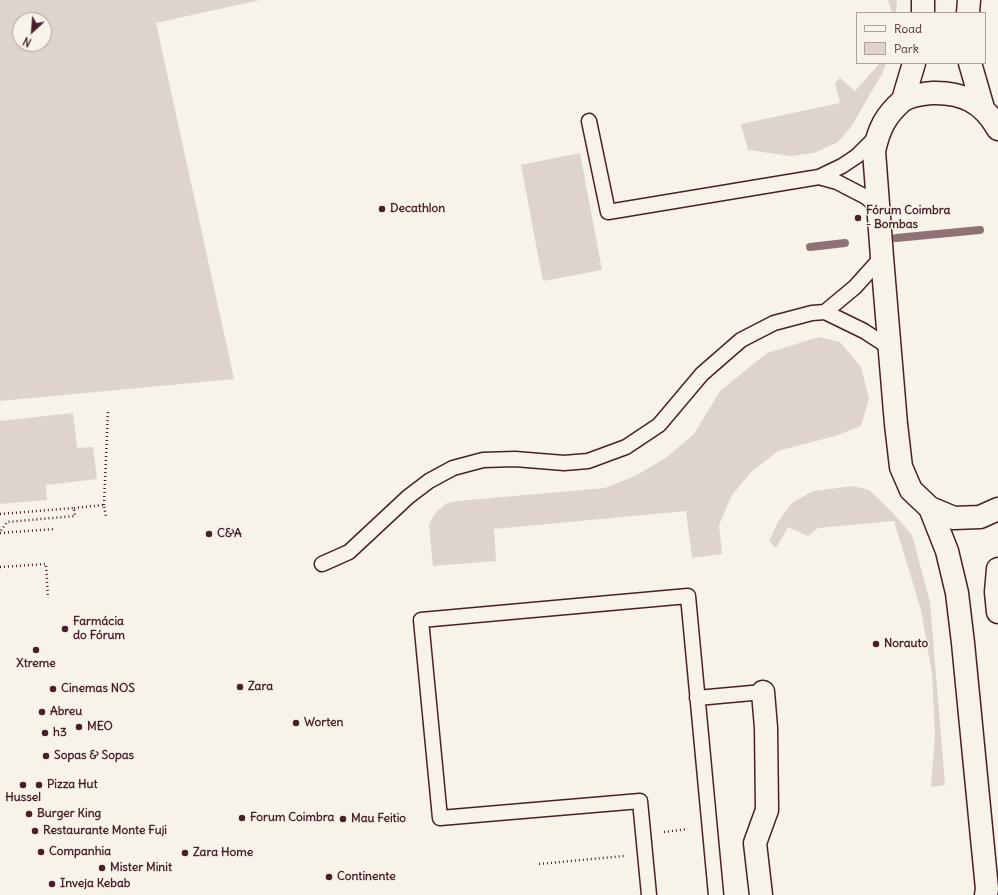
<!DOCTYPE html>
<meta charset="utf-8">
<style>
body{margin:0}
#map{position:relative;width:998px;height:895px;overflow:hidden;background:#f7f3e8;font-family:Delius,sans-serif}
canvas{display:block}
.legend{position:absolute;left:856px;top:12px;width:130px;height:52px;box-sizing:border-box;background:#f7f3e8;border:1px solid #b29e9c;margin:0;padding:5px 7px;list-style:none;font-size:12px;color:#4a1f2b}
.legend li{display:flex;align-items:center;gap:8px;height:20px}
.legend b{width:20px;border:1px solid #b29e9c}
.north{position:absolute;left:12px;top:12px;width:40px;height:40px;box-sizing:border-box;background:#f7f3e8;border:1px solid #b29e9c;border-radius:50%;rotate:206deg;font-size:11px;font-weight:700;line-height:16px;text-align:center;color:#4a1f2b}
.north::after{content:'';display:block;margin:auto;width:14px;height:18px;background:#4a1f2b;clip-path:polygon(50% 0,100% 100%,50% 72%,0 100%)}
</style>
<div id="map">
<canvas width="998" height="895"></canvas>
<ul class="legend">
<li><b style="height:5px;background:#f7f3e8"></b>Road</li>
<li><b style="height:11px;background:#ded4cc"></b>Park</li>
</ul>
<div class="north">N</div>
</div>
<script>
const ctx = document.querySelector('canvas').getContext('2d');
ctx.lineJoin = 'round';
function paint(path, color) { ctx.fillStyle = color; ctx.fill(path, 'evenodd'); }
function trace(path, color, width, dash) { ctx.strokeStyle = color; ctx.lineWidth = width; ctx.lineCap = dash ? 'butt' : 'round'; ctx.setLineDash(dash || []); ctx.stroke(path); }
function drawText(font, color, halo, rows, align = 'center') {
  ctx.font = font + ' Delius,sans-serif'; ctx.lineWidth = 3; ctx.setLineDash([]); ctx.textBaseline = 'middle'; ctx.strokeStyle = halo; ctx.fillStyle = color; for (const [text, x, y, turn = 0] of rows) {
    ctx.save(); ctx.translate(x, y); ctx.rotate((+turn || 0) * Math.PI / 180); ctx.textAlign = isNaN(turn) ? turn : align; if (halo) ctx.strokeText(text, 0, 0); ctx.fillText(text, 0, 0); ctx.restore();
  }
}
const green = new Path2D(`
 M 0,0 L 260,0 L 156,23 L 234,379 L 0,401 ZM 20,20 L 44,20 L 44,44 L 20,44 Z
 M 888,0 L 897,0 L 896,13 L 892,13 Z
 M 880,63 L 886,63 L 883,72 L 851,127 L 838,142 L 814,153 L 791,156 L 748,150 L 741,124 L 840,103 L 835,83 L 840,78 L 855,91 Z
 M 580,153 L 602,270 L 543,281 L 521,165 Z
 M 819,337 L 840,342 L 861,367 L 869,398 L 861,426 L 835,436 L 778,451 L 751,472 L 732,495 L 719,525 L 722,554 L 692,558 L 686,511 L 494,529 L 496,561 L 433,566 L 429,525 L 435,513 L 447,503 L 458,501 L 605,488 L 637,475 L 667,457 L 694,434 L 720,391 L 767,353 Z
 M 73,413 L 77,448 L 93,447 L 97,479 L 46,485 L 47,500 L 0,504 L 0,421 Z
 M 854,486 L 869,490 L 891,511 L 912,535 L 930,602 L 945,785 L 931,787 L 935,735 L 932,674 L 921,610 L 894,521 L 818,528 L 808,536 L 788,527 L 776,548 L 769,541 L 779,520 L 792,503 L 813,491 Z`);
const stream = new Path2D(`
 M 896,238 L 980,230
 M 810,247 L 845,243`);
const path = new Path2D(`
 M 104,505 L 108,410
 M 74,508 L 104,505 L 106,517
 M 0,514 L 74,508 L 75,516 L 7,522 L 0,532
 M 0,533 L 54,529
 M 0,567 L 46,564 L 48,598
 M 664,832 L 688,829
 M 539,864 L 624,856`);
const lane = new Path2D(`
 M 589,121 L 608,212 L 819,177 L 837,182 L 866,197 L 878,207
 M 819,177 L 842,166 L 857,156 L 877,136
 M 825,312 L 864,331 L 890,348
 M 322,564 L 349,552 L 408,497 L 429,481 L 453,468 L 483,460 L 515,459 L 564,463 L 588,461 L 626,447 L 659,425 L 702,374 L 741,340 L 774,323 L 812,313 L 825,312 L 855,287 L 882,257
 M 697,698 L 763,692
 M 649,895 L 640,801 L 440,818 L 421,620 L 688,596 L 716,895`);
const street = new Path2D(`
 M 761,895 L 755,843 L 767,810 L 766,728 L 763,692`);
const secondary = new Path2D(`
 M 923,13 L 923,0
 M 968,13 L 969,0
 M 970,63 L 983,108
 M 903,100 L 914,63
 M 998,129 C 983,102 962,92 932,93 C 922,94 910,95 902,101 C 885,116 879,129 874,151 L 882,257 L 896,424 L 901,467 L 911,490 L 930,508 L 954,518 L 980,517 L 998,509
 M 930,508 L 947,551 L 957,593 L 963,643 L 987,889 L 986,895
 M 998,569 L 996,592 L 998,612`);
const markers = [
 [382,209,4,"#4a1f2b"],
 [858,218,4,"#4a1f2b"],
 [209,534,4,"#4a1f2b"],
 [65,629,4,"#4a1f2b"],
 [876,644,4,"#4a1f2b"],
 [36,650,4,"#4a1f2b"],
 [240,687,4,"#4a1f2b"],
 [53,689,4,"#4a1f2b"],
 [42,712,4,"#4a1f2b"],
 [296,723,4,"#4a1f2b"],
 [79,727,4,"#4a1f2b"],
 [45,733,4,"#4a1f2b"],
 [46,756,4,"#4a1f2b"],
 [23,785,4,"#4a1f2b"],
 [39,785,4,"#4a1f2b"],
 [29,814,4,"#4a1f2b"],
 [242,818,4,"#4a1f2b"],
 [343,819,4,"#4a1f2b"],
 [35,831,4,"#4a1f2b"],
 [41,852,4,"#4a1f2b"],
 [185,853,4,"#4a1f2b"],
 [102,868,4,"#4a1f2b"],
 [329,877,4,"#4a1f2b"],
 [52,884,4,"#4a1f2b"]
];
const poiNames = [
 ["Decathlon",390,209],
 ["Fórum Coimbra",866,211],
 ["- Bombas",866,225],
 ["C&A",217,534],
 ["Farmácia",73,622],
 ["do Fórum",73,636],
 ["Norauto",884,644],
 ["Xtreme",36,664,"center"],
 ["Zara",248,687],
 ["Cinemas NOS",61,689],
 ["Abreu",50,712],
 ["Worten",304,723],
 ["MEO",87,727],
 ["h3",53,733],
 ["Sopas & Sopas",54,756],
 ["Pizza Hut",47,785],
 ["Hussel",23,798,"center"],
 ["Burger King",37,814],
 ["Forum Coimbra",250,818],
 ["Mau Feitio",351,819],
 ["Restaurante Monte Fuji",43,831],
 ["Companhia",49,852],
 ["Zara Home",193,853],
 ["Mister Minit",110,868],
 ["Continente",337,877],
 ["Inveja Kebab",60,884]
];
paint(green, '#ded4cc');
trace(stream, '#8e7275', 8);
trace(lane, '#4a1f2b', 17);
trace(street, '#4a1f2b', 25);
trace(secondary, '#4a1f2b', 25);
trace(path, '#4a1f2b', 2.5, [1, 3]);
trace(lane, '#f7f3e8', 14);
trace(street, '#f7f3e8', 22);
trace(secondary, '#f7f3e8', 22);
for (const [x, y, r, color] of markers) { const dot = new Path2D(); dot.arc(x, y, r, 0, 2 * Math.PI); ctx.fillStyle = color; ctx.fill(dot); trace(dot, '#f7f3e8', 1.5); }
drawText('bold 12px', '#4a1f2b', '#f7f3e8', poiNames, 'left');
</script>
